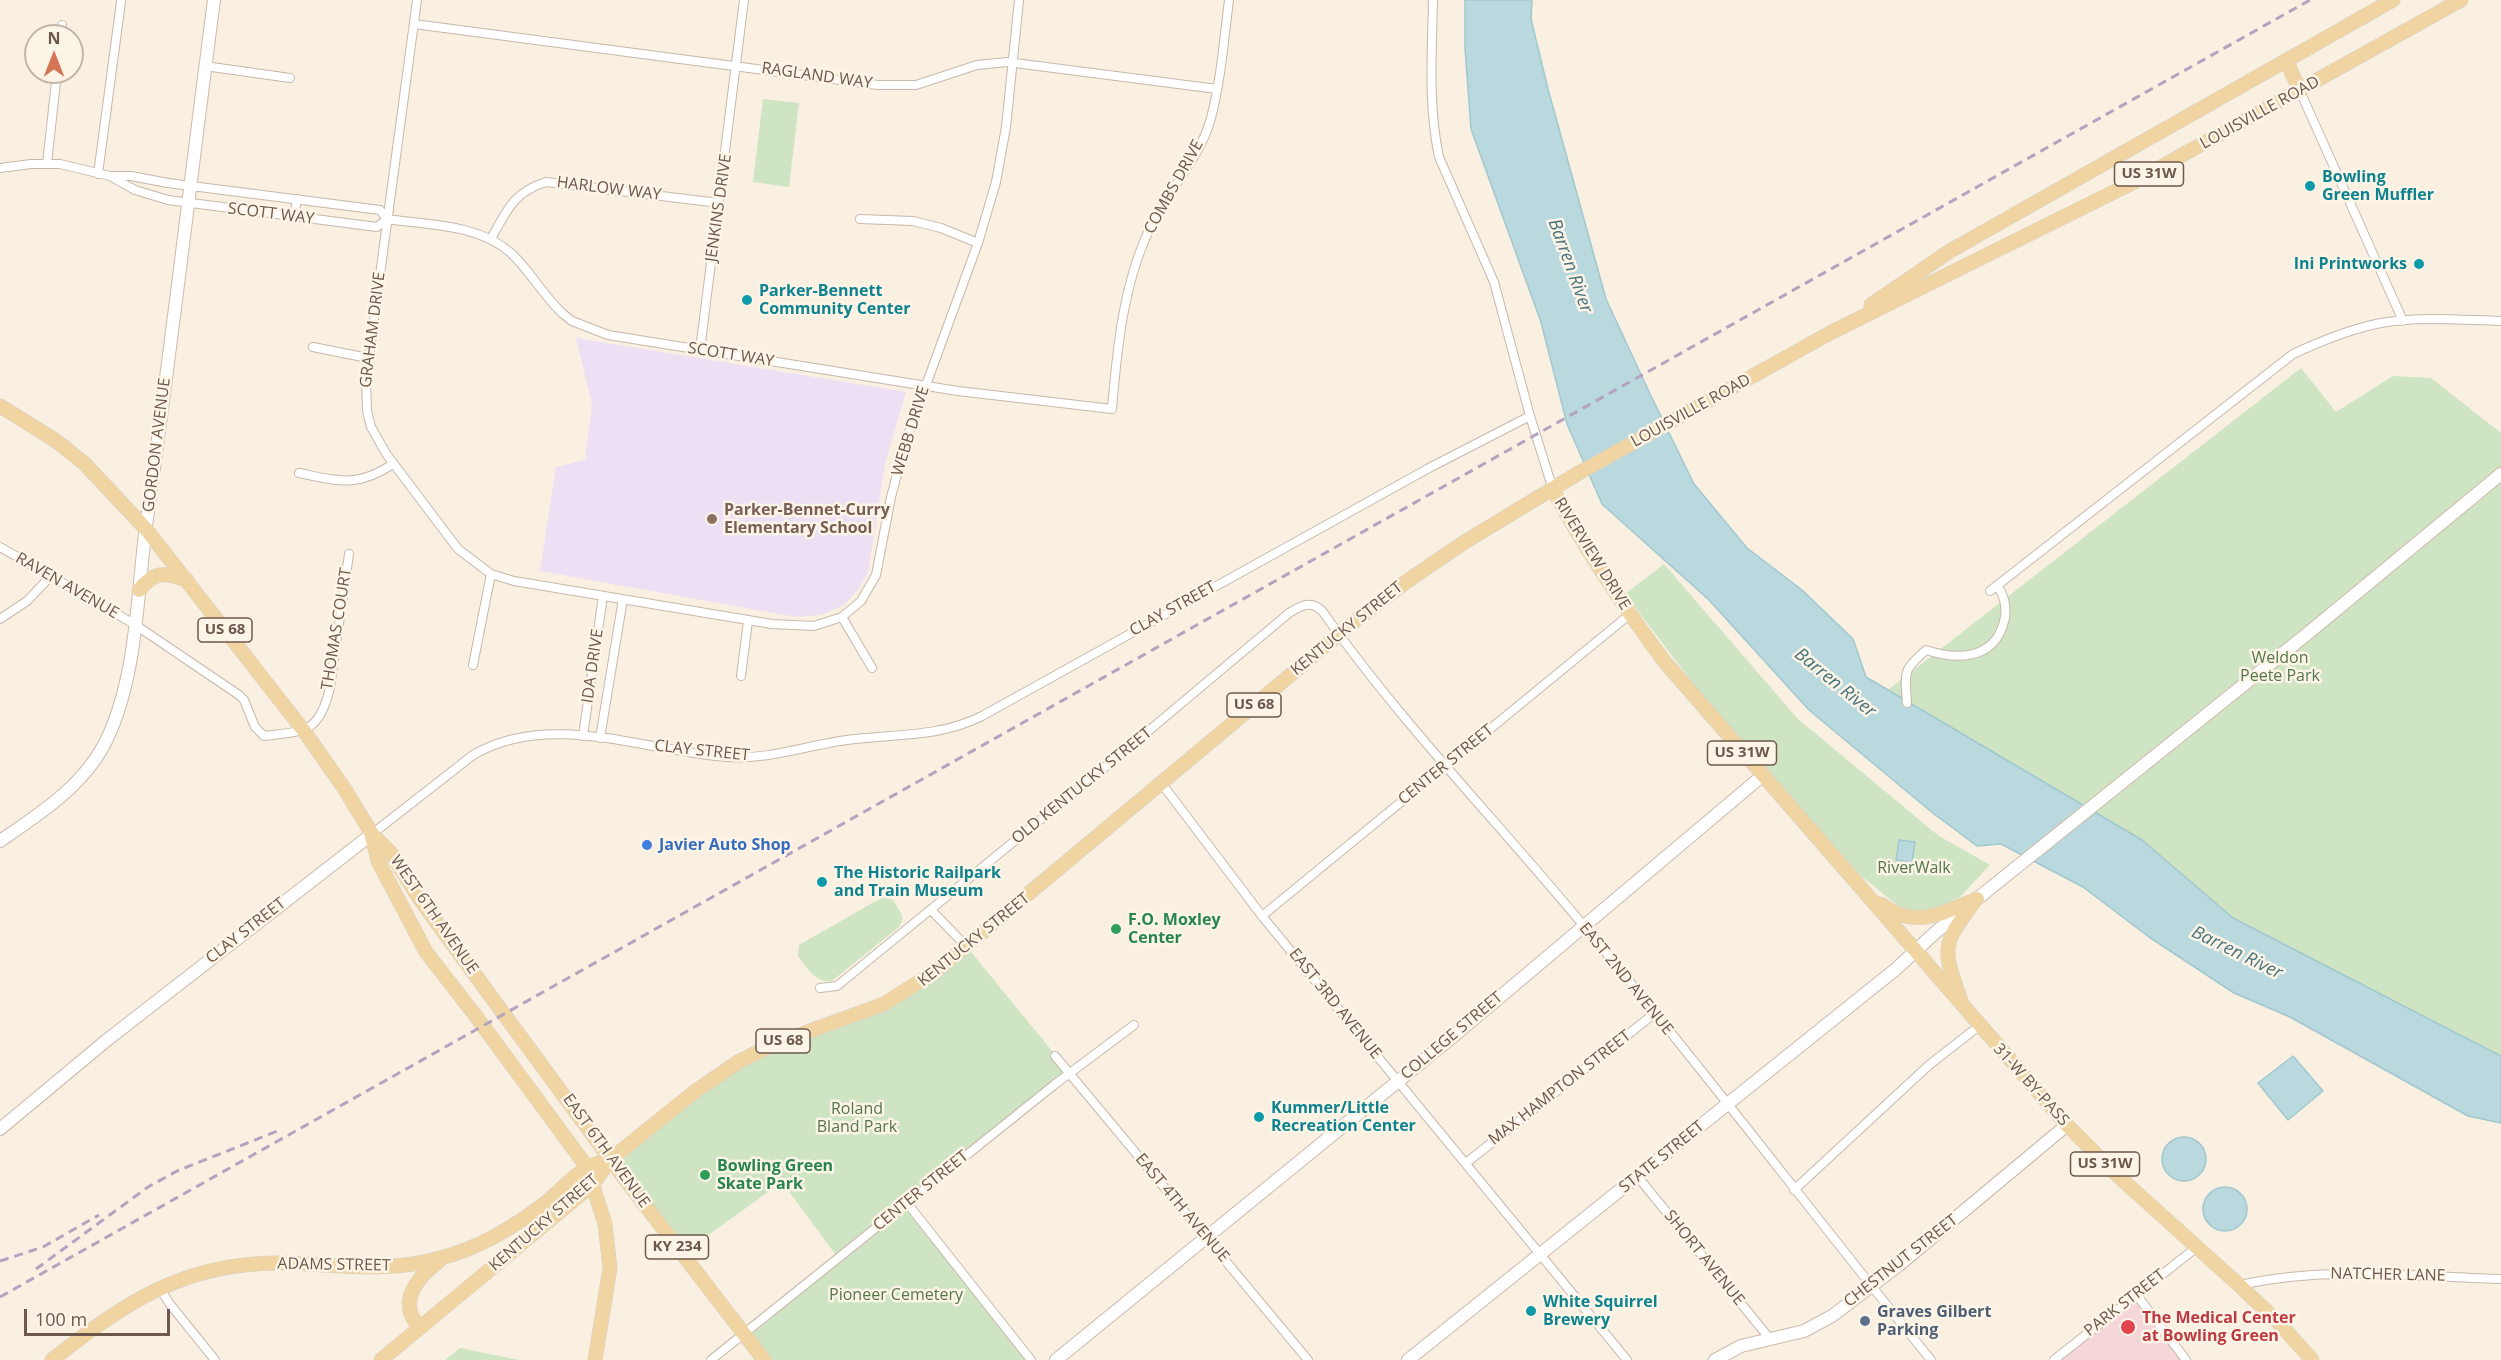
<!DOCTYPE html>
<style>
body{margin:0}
#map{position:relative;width:2501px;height:1360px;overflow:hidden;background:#f9f0e2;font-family:"Open Sans",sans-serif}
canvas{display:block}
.north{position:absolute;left:24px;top:24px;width:60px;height:60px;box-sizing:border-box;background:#fcf4e7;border:2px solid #c3b6a9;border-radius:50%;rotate:0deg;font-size:16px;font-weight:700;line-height:24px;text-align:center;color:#6d584c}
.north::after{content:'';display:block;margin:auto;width:21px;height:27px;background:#d47555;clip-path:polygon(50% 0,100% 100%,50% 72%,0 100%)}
.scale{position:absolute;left:24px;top:1309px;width:146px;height:27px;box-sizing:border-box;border:3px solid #6d584c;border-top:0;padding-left:8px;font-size:18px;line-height:21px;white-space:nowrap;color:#6d584c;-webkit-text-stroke:4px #fcf4e7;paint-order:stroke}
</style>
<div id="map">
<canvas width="2501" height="1360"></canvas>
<div class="north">N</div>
<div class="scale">100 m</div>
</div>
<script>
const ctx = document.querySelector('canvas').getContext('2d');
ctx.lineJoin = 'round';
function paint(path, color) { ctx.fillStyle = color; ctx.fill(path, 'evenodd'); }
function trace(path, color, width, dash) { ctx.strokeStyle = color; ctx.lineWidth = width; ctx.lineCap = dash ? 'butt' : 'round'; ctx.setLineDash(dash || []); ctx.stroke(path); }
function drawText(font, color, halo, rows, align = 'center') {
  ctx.font = font + ' "Open Sans",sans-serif'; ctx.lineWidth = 5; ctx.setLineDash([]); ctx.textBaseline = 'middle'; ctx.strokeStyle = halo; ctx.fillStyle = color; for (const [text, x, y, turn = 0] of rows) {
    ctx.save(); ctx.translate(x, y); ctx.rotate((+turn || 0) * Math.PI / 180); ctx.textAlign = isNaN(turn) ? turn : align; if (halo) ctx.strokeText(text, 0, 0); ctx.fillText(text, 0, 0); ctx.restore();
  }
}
const education = new Path2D(`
 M 576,338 L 906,392 L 885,464 L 868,573 L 858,590 L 844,605 L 821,615 L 796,617 L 540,571 L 556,467 L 585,460 L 592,404 Z`);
const medical = new Path2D(`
 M 2136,1294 L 2187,1360 L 2053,1360 Z`);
const green = new Path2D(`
 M 763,99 L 799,103 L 789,187 L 753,182 Z
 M 2301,368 L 2336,412 L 2393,376 L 2431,378 L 2501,433 L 2501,1056 L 2233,918 L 2142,840 L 1888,690 Z
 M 1664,564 L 1797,718 L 1939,836 L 1990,865 L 1960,897 L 1931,912 L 1907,913 L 1861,876 L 1829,840 L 1701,694 L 1625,594 Z
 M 883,897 L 893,900 L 902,915 L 902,922 L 899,927 L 832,981 C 815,983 807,968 798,956 L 799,945 Z
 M 967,947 L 1070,1073 L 907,1203 L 1032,1360 L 764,1360 L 742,1333 L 838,1258 L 782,1182 L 682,1254 L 611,1159 L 738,1062 L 857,1016 Z
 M 460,1348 L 519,1360 L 445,1360 Z`);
const water = new Path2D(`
 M 1465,0 L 1532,0 L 1531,19 L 1548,89 L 1606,299 L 1651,396 L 1694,484 L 1747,548 L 1802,590 L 1853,639 L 1866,677 L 2142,840 L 2233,918 L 2501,1056 L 2501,1123 L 2468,1116 L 2290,1017 L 2234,993 L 2149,937 L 2083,887 L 2001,844 L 1977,846 L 1934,814 L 1809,710 L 1709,600 L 1602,504 L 1567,424 L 1541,322 L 1471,129 L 1465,48 Z
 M 1899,840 L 1915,842 L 1912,862 L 1896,860 Z
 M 2293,1056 L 2323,1091 L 2288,1120 L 2258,1083 Z
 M2162 1159a22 22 0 1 1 44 0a22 22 0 1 1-44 0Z
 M2203 1209a22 22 0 1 1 44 0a22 22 0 1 1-44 0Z`);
const street = new Path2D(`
 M 417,0 L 366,379 L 367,411 L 371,427 L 387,455 L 458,549 L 491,574 L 514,581 L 772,624 L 814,626 L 842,617 L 861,601 L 876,575 L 891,497 L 907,437 L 978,243 L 996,182 L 1006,127 L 1019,0
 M 1433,0 C 1432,53 1428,105 1439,157 L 1494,282 L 1530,416 L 1553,490
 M 414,24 L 878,85 L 916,85 L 977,65 L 1007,62 L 1217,89
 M 61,36 L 62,25
 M 205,66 L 290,78
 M 2300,91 L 2403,321
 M 47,164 L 57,72
 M 0,168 L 31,164 L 60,164 L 110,176 L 131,176 L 168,183 L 380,210 L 387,219
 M 98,174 L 121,2
 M 110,176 L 135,190 L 168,200 L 377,227 L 387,219 C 428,225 478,224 511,253 C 530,271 543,295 562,313 L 572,321 L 608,335 L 958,391 L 1112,409 C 1117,349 1123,286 1149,230 C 1166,193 1201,157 1211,118 C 1221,80 1224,39 1229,0
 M 294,217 L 297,199
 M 860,219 L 913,221 L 941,228 L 978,243
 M 491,239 C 506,212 513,192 546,182 L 719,203
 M 313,347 L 368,358
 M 700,350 L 744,0
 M 299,473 C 338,481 357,488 393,464
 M 0,547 L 134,624 L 239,695 L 244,700 L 255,727 L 264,736 C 305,731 320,733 330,687 L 349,554
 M 1990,591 L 2293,354 C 2321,341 2350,329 2381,323 C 2420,316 2461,320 2501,321
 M 842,617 L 872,668
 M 0,619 L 27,601 L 50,577
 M 473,665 L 491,574
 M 741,676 L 748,621
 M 1907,703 C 1905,672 1902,671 1926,650 C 1956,660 1992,660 2003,625 C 2008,611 2005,597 1997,585
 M 583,736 L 603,596
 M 600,738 L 623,599
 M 1162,784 L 1262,916 L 1627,1360
 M 372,834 L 473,755 C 549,710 645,751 727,757 C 766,760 802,747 840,741 C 889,733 937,739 982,716 L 1429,468 L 1530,416
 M 931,910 L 967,947
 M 1262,916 L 1629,615
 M 820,988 L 837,986 L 1121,754 L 1289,613 C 1301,605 1312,600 1323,612 C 1401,723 1497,821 1583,925 C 1702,1067 1814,1216 1931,1360
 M 1055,1056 L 1308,1360
 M 1466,1163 L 1655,1013
 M 1638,1177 L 1770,1339
 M 1794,1190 L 1929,1065 L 1979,1026
 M 907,1203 L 1031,1360
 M 2239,1285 C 2327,1266 2412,1276 2501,1279
 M 160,1288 L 169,1303 L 215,1360
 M 2136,1294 L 2186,1360
 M 711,1360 L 1054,1085 L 1134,1025
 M 2054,1360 L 2197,1247`);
const secondary = new Path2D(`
 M 0,841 C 41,813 85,785 107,739 C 137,676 137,595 146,526 C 171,351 191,175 214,0
 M 0,1129 L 107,1040 L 372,834
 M 1056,1360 L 1456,1034 L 1762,776
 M 1408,1360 L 1896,969 L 1937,931 L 2307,634 L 2501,474
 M 1715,1360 L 1741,1346 L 1804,1331 L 1832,1316 L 1899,1265 L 2067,1125`);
const primary = new Path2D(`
 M 2286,60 L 2300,91
 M 1871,305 L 1950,251 L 2393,0
 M 0,406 L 55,440 L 84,463 L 146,529 L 304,731 L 344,788 L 372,834 L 391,853 L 417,895 L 448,938 L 628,1183 L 764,1360
 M 1553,490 C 1586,550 1623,606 1664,661 L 2067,1125 L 2118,1176 L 2239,1285 L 2281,1325 L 2312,1360
 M 139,590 C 156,570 163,573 187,580
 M 372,836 L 378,861 L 426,952 L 475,1015 L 587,1167 L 605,1224 L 610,1268 L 595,1360
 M 1881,904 C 1915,930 1942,913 1977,899
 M 1961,1001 C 1941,945 1942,946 1976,899
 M 420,1328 C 396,1302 417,1278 439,1261
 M 52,1360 C 124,1303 185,1262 281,1263 C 337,1264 390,1274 444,1257 C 481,1247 514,1227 544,1204 C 558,1193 571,1178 586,1168 C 593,1164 603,1162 611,1159
 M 381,1360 L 592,1185 L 611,1159 L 693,1093 L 738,1062 L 774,1044 L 884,1004 L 936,971 L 1355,621 L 1406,582 L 1463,543 L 1577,474 L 1830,333 L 2132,183 L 2461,0`);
const rail = new Path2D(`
 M 0,1261 L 43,1247 L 99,1215
 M 36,1269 L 148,1187 L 177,1171 L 280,1130
 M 0,1297 L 2310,0`);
const markers = [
 [2310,186,6,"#0f9aa8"],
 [2419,264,6,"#0f9aa8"],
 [747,300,6,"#0f9aa8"],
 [712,519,6,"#8d6e63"],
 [647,845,6,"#3f7fe0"],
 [822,882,6,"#0f9aa8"],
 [1116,929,6,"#2e9e5b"],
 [1259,1117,6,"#0f9aa8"],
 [705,1175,6,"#2e9e5b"],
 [1531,1311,6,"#0f9aa8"],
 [1865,1321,6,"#5c6f8a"],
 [2128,1327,8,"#e0444e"]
];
const shields = [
 [2149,174,69],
 [225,630,54],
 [1254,705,54],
 [1742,753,69],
 [783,1041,54],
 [2105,1164,69],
 [677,1247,63]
];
const shieldNames = [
 ["US 31W",2149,174],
 ["US 68",225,630],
 ["US 68",1254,705],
 ["US 31W",1742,753],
 ["US 68",783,1041],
 ["US 31W",2105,1164],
 ["KY 234",677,1247]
];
const streetNames = [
 ["RAGLAND WAY",817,76,8],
 ["LOUISVILLE ROAD",2260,113,-29],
 ["COMBS DRIVE",1174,187,-61],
 ["HARLOW WAY",609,189,7],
 ["JENKINS DRIVE",719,208,-82],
 ["SCOTT WAY",271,214,7],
 ["GRAHAM DRIVE",373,330,-83],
 ["SCOTT WAY",731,355,9],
 ["LOUISVILLE ROAD",1691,411,-29],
 ["WEBB DRIVE",911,431,-73],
 ["GORDON AVENUE",157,445,-83],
 ["RIVERVIEW DRIVE",1592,554,58],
 ["RAVEN AVENUE",67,586,30],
 ["CLAY STREET",1173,609,-29],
 ["THOMAS COURT",337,629,-81],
 ["KENTUCKY STREET",1347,629,-39],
 ["IDA DRIVE",593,666,-82],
 ["CLAY STREET",702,751,6],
 ["CENTER STREET",1446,765,-39],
 ["OLD KENTUCKY STREET",1082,786,-39],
 ["WEST 6TH AVENUE",434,915,55],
 ["CLAY STREET",246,931,-38],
 ["KENTUCKY STREET",974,940,-39],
 ["EAST 2ND AVENUE",1626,979,51],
 ["EAST 3RD AVENUE",1335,1004,51],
 ["COLLEGE STREET",1452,1036,-40],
 ["31-W BY-PASS",2031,1085,48],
 ["MAX HAMPTON STREET",1560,1088,-38],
 ["EAST 6TH AVENUE",606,1151,54],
 ["STATE STREET",1662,1157,-39],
 ["CENTER STREET",921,1191,-39],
 ["EAST 4TH AVENUE",1182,1208,50],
 ["KENTUCKY STREET",544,1223,-41],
 ["SHORT AVENUE",1704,1258,51],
 ["CHESTNUT STREET",1901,1261,-38],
 ["ADAMS STREET",334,1265,1],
 ["NATCHER LANE",2388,1275,1],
 ["PARK STREET",2125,1303,-38]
];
const cultureNames = [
 ["Bowling",2322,177],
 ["Green Muffler",2322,195],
 ["Ini Printworks",2407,264,"right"],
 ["Parker-Bennett",759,291],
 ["Community Center",759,309],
 ["The Historic Railpark",834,873],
 ["and Train Museum",834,891],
 ["Kummer/Little",1271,1108],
 ["Recreation Center",1271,1126],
 ["White Squirrel",1543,1302],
 ["Brewery",1543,1320]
];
const educationNames = [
 ["Parker-Bennet-Curry",724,510],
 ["Elementary School",724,528]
];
const parkNames = [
 ["Weldon",2280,658],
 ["Peete Park",2280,676],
 ["RiverWalk",1914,868],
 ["Roland",857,1109],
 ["Bland Park",857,1127],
 ["Pioneer Cemetery",896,1295]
];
const shopNames = [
 ["Javier Auto Shop",659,845]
];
const leisureNames = [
 ["F.O. Moxley",1128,920],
 ["Center",1128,938],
 ["Bowling Green",717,1166],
 ["Skate Park",717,1184]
];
const serviceNames = [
 ["Graves Gilbert",1877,1312],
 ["Parking",1877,1330]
];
const healthNames = [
 ["The Medical Center",2142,1318],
 ["at Bowling Green",2142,1336]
];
const waterNames = [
 ["Barren River",1570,266,70],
 ["Barren River",1835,683,39],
 ["Barren River",2237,953,26]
];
paint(education, '#eddff4');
paint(medical, '#f5d6d9');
paint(green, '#cfe4c3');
paint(water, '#b9d9df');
trace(water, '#a1c7cf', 1.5);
trace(street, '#c7b8ab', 10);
trace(secondary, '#ccbaab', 14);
trace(primary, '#d6d0cd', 15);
trace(street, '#fff', 8);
trace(secondary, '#fff', 12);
trace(primary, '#f0d5a2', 14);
trace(rail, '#b3a3bf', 3, [9, 6]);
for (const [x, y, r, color] of markers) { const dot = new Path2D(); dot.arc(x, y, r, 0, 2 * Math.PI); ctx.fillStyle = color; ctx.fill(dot); trace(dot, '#fcf4e7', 2); }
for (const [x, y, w] of shields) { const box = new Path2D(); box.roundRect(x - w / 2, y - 12, w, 24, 4.5); ctx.fillStyle = '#fcf4e7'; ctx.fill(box); trace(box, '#6d584c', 1.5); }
drawText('bold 15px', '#6d584c', null, shieldNames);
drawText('16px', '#6d584c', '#fcf4e7', streetNames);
drawText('bold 16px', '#0d838f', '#fcf4e7', cultureNames, 'left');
drawText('bold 16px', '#785e54', '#fcf4e7', educationNames, 'left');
drawText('16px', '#557749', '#fcf4e7', parkNames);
drawText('bold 16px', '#366cbe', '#fcf4e7', shopNames, 'left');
drawText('bold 16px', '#27864d', '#fcf4e7', leisureNames, 'left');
drawText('bold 16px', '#4e5e75', '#fcf4e7', serviceNames, 'left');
drawText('bold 16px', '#be3a42', '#fcf4e7', healthNames, 'left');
drawText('italic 18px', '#49747e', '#fcf4e7', waterNames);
</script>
